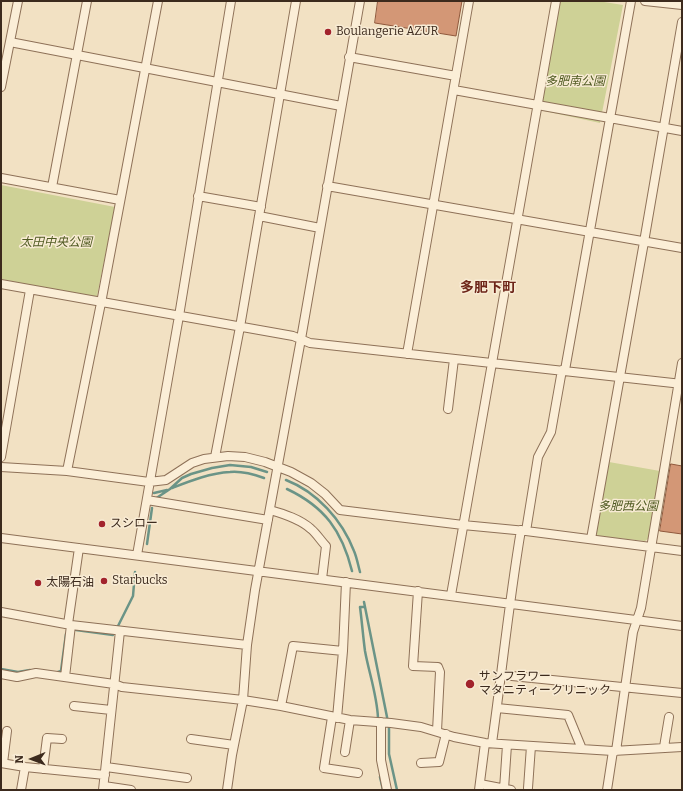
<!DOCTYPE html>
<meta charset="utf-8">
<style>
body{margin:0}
#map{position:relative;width:683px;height:791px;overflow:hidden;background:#f2e1c3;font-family:Bitter,serif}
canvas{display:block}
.frame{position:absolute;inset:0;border:2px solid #3c2a1d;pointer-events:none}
.north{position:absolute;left:12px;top:739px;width:40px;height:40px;-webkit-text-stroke:3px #f8ebd4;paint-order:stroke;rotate:269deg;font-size:11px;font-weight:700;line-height:16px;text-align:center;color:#3c2a1d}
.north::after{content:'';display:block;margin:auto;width:14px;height:18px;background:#3c2a1d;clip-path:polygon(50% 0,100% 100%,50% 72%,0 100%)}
</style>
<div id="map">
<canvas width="683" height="791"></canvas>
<div class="frame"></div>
<div class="north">N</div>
</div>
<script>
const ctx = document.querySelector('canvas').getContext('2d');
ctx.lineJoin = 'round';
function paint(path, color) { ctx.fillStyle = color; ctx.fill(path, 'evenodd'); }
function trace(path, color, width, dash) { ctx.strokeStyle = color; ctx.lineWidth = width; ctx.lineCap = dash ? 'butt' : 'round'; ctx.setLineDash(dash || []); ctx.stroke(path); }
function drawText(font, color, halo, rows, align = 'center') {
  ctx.font = font + ' Bitter,"Noto Sans JP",serif'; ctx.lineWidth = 3; ctx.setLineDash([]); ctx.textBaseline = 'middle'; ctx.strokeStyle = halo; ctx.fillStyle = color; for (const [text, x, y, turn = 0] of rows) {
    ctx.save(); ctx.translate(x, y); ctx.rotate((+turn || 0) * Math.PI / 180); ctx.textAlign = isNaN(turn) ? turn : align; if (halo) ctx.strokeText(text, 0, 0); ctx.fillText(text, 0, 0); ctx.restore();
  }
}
const green = new Path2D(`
 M 558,1 L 598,1 L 623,5 L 600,123 L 535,109 Z
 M 1,185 L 115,207 L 97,296 L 93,298 L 1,279 Z
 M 609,462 L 660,471 L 649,538 L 645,541 L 598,536 L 596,533 Z`);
const stream = new Path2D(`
 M 286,480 C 317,492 342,520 354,551 C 357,558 358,565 360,572
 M 172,488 C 190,481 210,473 230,472 C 241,471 253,474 264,478
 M 287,489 C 325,507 342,531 352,571
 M 154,493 L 167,490
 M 155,499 L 170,489 L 182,478 L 191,474 L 212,468 L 230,465 L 251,467 L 267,472
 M 147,544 L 152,508
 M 364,602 L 389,727 L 389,754 L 397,790
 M 365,607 L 360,607 C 362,622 363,636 365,651 C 369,673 377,695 378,718
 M 118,626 L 133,596 L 135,572
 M 76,630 L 113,635 L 114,633
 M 1,669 L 18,672 L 30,670
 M 55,673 L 61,671 L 66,634
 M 380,777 L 383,790`);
const building = new Path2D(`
 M 378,1 L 462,1 L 456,36 L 375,23 Z
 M 671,464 L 682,466 L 682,534 L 660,531 Z`);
const minor = new Path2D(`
 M 645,1 L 682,5
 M 10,42 L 341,106
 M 349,57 L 456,76
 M 1,87 L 18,1
 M 454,90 L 682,131
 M 1,178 L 120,200
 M 327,186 L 682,248
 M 52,187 L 87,1
 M 198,196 L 261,207
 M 259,216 L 320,228
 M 1,284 L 293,336 L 310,343 L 682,384
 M 407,354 L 469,1
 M 565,370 L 631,1
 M 448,409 L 454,359
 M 1,457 L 30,290
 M 215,457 L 240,327 L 296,1
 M 1,467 L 67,471 L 149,482 L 166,480 L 192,463 L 204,459 L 228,456 L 245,457 L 265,462 L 291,472 L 311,483 L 325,494 L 340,510 L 463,525 L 526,531 L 682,551
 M 67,471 L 101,303 L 158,1
 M 147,500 L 268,520
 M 270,510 C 284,514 300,519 311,529 C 317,534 321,541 326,546 L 322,579
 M 526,531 L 538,457 L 551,432 L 562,370
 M 1,538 L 682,626
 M 591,539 L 644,242 L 682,22
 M 137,555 L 179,316 L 231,1
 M 418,591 L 413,666 L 438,667 L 440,672 L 437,731
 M 451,595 L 556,1
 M 1,612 L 71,625 L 247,645
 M 68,624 L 79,548
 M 343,651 L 346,582
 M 1,674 L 17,677 L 36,673 L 114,684 L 122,687 L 243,700 L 281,706 L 350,720 L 391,723 L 421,727 L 454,737 L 485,743 L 613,751 L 682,747
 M 502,675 L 682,693
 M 65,677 L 71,625
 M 74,706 L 111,710
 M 281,706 L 293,646 L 343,651 L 337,718
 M 497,708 L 568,715 L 582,749
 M 332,717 L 324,768 L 358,773
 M 381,722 L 381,760 L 387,790
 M 191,739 L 234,745
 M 492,743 C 502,672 509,601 521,530
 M 664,747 L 669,717
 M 616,751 L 633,632 L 641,608 L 682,363
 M 345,752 L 350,720
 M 1,763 L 25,767 L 105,775
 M 3,763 L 7,731
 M 421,763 L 439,762 L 446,734
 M 106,767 L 187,778
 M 43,769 L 47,738 L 62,739
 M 480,784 L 511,790
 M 104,786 L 131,790
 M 528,788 L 531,746
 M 504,789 L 507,745
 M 21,790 L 25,767
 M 103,790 L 120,631
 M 227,790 L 232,755 L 243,700 L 247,645 L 255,590 L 301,339 L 360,1
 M 479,790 L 485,743
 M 607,790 L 613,751`);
const markers = [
 [328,32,4,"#a2232c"],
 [102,524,4,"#a2232c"],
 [104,581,4,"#a2232c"],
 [38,583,4,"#a2232c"],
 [470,684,5,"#a2232c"]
];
const poiNames = [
 ["Boulangerie AZUR",336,32],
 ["スシロー",110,524],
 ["Starbucks",112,581],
 ["太陽石油",46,583],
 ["サンフラワー",479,677],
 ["マタニティークリニック",479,691]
];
const parkNames = [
 ["多肥南公園",575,82],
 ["太田中央公園",56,243],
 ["多肥西公園",628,507]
];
const quarterNames = [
 ["多肥下町",488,288]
];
paint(green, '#ced196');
trace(stream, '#6b9487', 2.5);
paint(building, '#d39776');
trace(building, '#8f583c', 1);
trace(minor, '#8e7158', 10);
trace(minor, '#fbeed7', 8);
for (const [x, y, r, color] of markers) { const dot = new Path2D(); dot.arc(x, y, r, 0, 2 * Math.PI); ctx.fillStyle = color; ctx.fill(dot); trace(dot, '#f8ebd4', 1.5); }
drawText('12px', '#3c2a1d', '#f8ebd4', poiNames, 'left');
drawText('italic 12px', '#505b22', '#f8ebd4', parkNames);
drawText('bold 14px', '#6d2519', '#f8ebd4', quarterNames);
</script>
